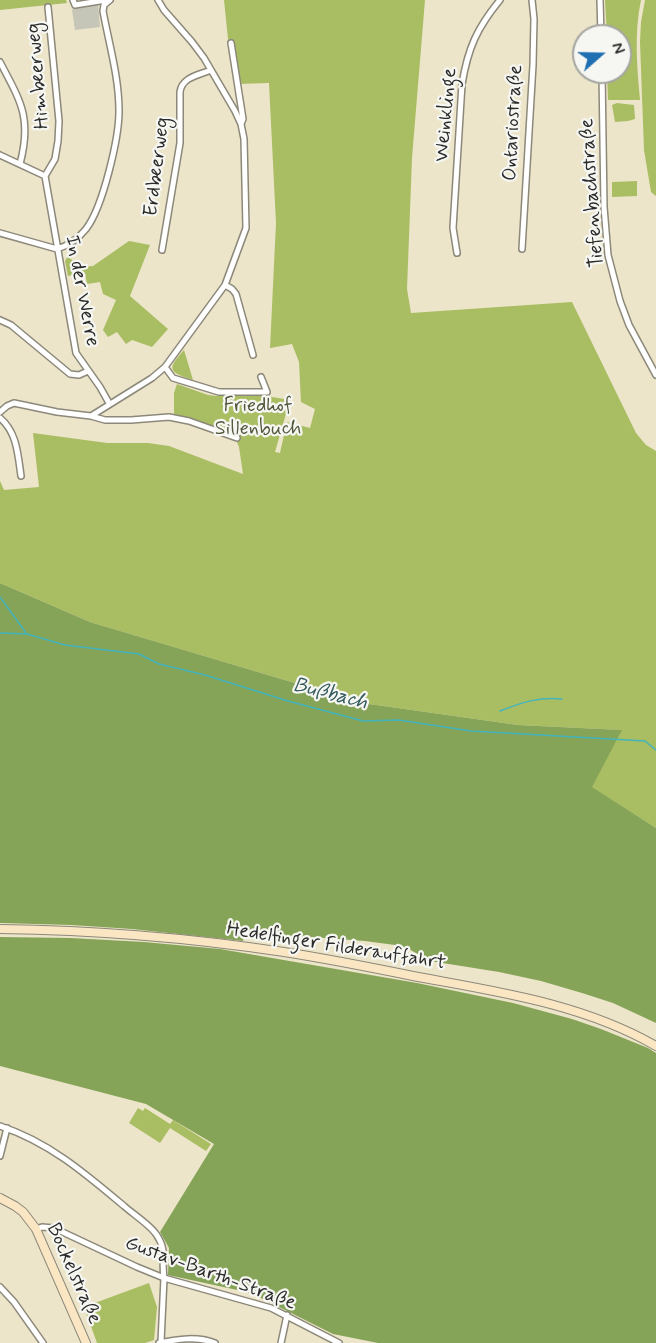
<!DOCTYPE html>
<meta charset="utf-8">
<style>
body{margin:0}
#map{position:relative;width:656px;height:1343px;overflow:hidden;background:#ece5c9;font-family:Mynerve,sans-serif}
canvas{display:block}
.north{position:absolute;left:572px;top:24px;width:60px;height:60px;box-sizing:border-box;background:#f6f6f2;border:2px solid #a5a5a2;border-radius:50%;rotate:70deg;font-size:16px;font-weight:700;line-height:24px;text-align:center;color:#2b2b2b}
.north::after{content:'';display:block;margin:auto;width:21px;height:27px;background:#1f6fb2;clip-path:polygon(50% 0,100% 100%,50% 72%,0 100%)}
</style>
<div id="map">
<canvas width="656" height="1343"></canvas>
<div class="north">N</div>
</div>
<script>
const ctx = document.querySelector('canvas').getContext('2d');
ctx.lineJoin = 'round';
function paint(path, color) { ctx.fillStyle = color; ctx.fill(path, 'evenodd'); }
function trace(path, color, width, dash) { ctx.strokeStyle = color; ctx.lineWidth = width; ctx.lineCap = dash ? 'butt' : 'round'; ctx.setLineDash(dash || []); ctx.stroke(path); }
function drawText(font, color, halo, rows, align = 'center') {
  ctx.font = font + ' Mynerve,sans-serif'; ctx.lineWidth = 4.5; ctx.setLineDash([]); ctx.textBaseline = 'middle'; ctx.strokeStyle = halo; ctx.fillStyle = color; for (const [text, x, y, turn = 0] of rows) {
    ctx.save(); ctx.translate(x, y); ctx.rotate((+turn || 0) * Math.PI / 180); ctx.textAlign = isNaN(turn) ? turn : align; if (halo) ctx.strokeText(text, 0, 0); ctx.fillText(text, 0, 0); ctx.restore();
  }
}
const industrial = new Path2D(`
 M 98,4 L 100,27 L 75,30 L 72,10 L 75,7 Z`);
const green = new Path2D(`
 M 0,0 L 66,0 L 67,3 L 0,10 Z
 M 224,0 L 425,0 L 412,158 L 407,289 L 411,313 L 572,302 L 636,433 L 646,445 L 656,451 L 656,828 L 591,787 L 621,730 L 518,725 L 362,703 L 90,622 L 0,583 L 0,481 L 4,490 L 39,487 L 33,433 L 107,443 L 148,443 L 169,446 L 243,474 L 239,447 L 234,435 L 191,418 L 174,415 L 174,393 L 177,384 L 208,395 L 217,396 L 248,395 L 266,396 L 290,400 L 275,452 L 280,453 L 287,422 L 310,428 L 315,409 L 301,402 L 299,362 L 292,344 L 270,348 L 276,223 L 269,83 L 237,84 L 228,39 Z
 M 605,0 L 641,0 C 634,33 637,66 640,100 L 608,100 L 607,72 L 620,72 L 620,36 L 607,36 Z
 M 645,0 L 656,0 L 656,196 L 651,192 L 644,150 L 640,42 L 641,22 Z
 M 617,103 L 634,105 L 635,119 L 628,121 L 615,122 L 612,105 Z
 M 637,181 L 637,196 L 612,197 L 612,182 Z
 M 129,241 L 150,245 L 130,296 L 168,329 L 152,347 L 132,340 L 126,344 L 117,332 L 108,337 L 103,330 L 116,300 L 103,294 L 100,282 L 87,284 L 85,273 L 68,276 L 65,261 L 68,256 C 75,264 83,267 93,266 Z
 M 184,350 L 193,380 C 169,372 166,370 184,350 Z
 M 138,1108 L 143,1111 L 145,1108 L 170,1124 L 173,1120 L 211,1144 L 206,1151 L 170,1128 L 160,1143 L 129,1123 Z
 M 149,1283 L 157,1307 L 154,1340 L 145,1343 L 97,1343 L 84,1307 Z`);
const forest = new Path2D(`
 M 0,583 L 90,622 L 362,703 L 518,725 L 622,730 L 592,787 L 656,828 L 656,1023 L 613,1003 L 582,993 L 541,981 L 499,972 L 430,961 L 407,948 L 395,945 L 365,941 L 254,933 L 245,931 L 243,941 L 132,929 L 71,925 L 0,923 Z
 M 0,937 L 71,938 L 144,942 L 220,949 L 417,983 L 513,1003 L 572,1019 L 601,1029 L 648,1048 L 656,1053 L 656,1343 L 378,1343 L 333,1334 L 251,1293 L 168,1275 L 169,1248 L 160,1232 L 214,1144 L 146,1104 L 0,1066 Z`);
const stream = new Path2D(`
 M 0,597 L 26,633
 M 0,633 L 27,634 L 65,645 L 139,654 L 159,664 L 205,675 L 288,701 L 363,721 L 399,720 L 471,731 L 645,741 L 656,750
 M 500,711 C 523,702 538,697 562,699`);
const street = new Path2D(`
 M 73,0 L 75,5 L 106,0
 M 600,0 L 601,36
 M 231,43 L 243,119 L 241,124
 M 0,62 C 21,102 32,118 20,164
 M 602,72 L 604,207 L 608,255 L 620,301 L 629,325 L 656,375
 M 0,155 L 45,176
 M 45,176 L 76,353 L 100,387 L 109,403
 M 45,176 L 55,159 L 58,141 L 59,121 L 48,7
 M 0,233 L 57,249
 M 57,249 C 70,245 78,239 86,229 C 103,207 119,138 119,111 C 119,77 109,44 103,11 L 104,5 L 110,0
 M 522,249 L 533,65 L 534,19 L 532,0
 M 162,250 L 180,143 L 180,92 C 182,77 199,75 211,70
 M 457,253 L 453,228 L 462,84 C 468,48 477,28 500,0
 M 225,285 L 232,289 L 236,294 L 253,355
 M 0,320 L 11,325 L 70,374 L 79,375 L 88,371
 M 165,367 L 173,378 L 219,392 L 267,392 L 261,377
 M 0,412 L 7,406 L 14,403 L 57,412 L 91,416 L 105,420 L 131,420 L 169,417 L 189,421 L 237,438
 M 91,416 L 152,378 L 165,367 L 225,285 L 246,228 L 244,139 L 241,124 L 235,111 L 204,58 L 192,42 L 164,10 L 158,0
 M 0,418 C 17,432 18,455 21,476
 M 0,1126 C 49,1142 86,1174 124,1206 C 133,1214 150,1225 156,1234 C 168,1251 161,1260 164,1278 L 161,1342
 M 0,1156 L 7,1128
 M 36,1229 L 42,1227 L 54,1228 L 137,1267 L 164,1278 L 271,1308 L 339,1343
 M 0,1287 L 14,1302 L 43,1343
 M 159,1343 C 178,1339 197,1336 215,1343
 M 281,1343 L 287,1315`);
const secondary = new Path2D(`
 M 0,929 C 95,930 190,938 284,952 C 329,959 374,968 418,977 C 499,992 583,1004 656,1046
 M 0,1198 L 15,1206 L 23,1212 L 36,1229 L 86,1343`);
const streetNames = [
 ["Himbeerweg",39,76,-95],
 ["Weinklinge",447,115,-85],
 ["Ontariostraße",514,123,-87],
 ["Erdbeerweg",158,167,-83],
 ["Tiefenbachstraße",593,193,-94],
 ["In der Werre",81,291,79],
 ["Hedelfinger Filderauffahrt",336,947,9],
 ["Bockelstraße",73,1274,66],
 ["Gustav-Barth-Straße",210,1274,20]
];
const parkNames = [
 ["Friedhof",258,407],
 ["Sillenbuch",258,430]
];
const waterNames = [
 ["Bußbach",330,695,14]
];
paint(industrial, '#c5c5b8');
paint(green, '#a9bd62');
paint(forest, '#86a458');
trace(stream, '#44b4bd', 1.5);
trace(street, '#8c887a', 8);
trace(secondary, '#8c887a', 10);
trace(street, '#fff', 5);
trace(secondary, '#fbe6c4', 8);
drawText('20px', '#2b2b2b', '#f6f6f2', streetNames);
drawText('20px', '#51573c', '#f6f6f2', parkNames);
drawText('italic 21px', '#345b5e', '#f6f6f2', waterNames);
</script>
